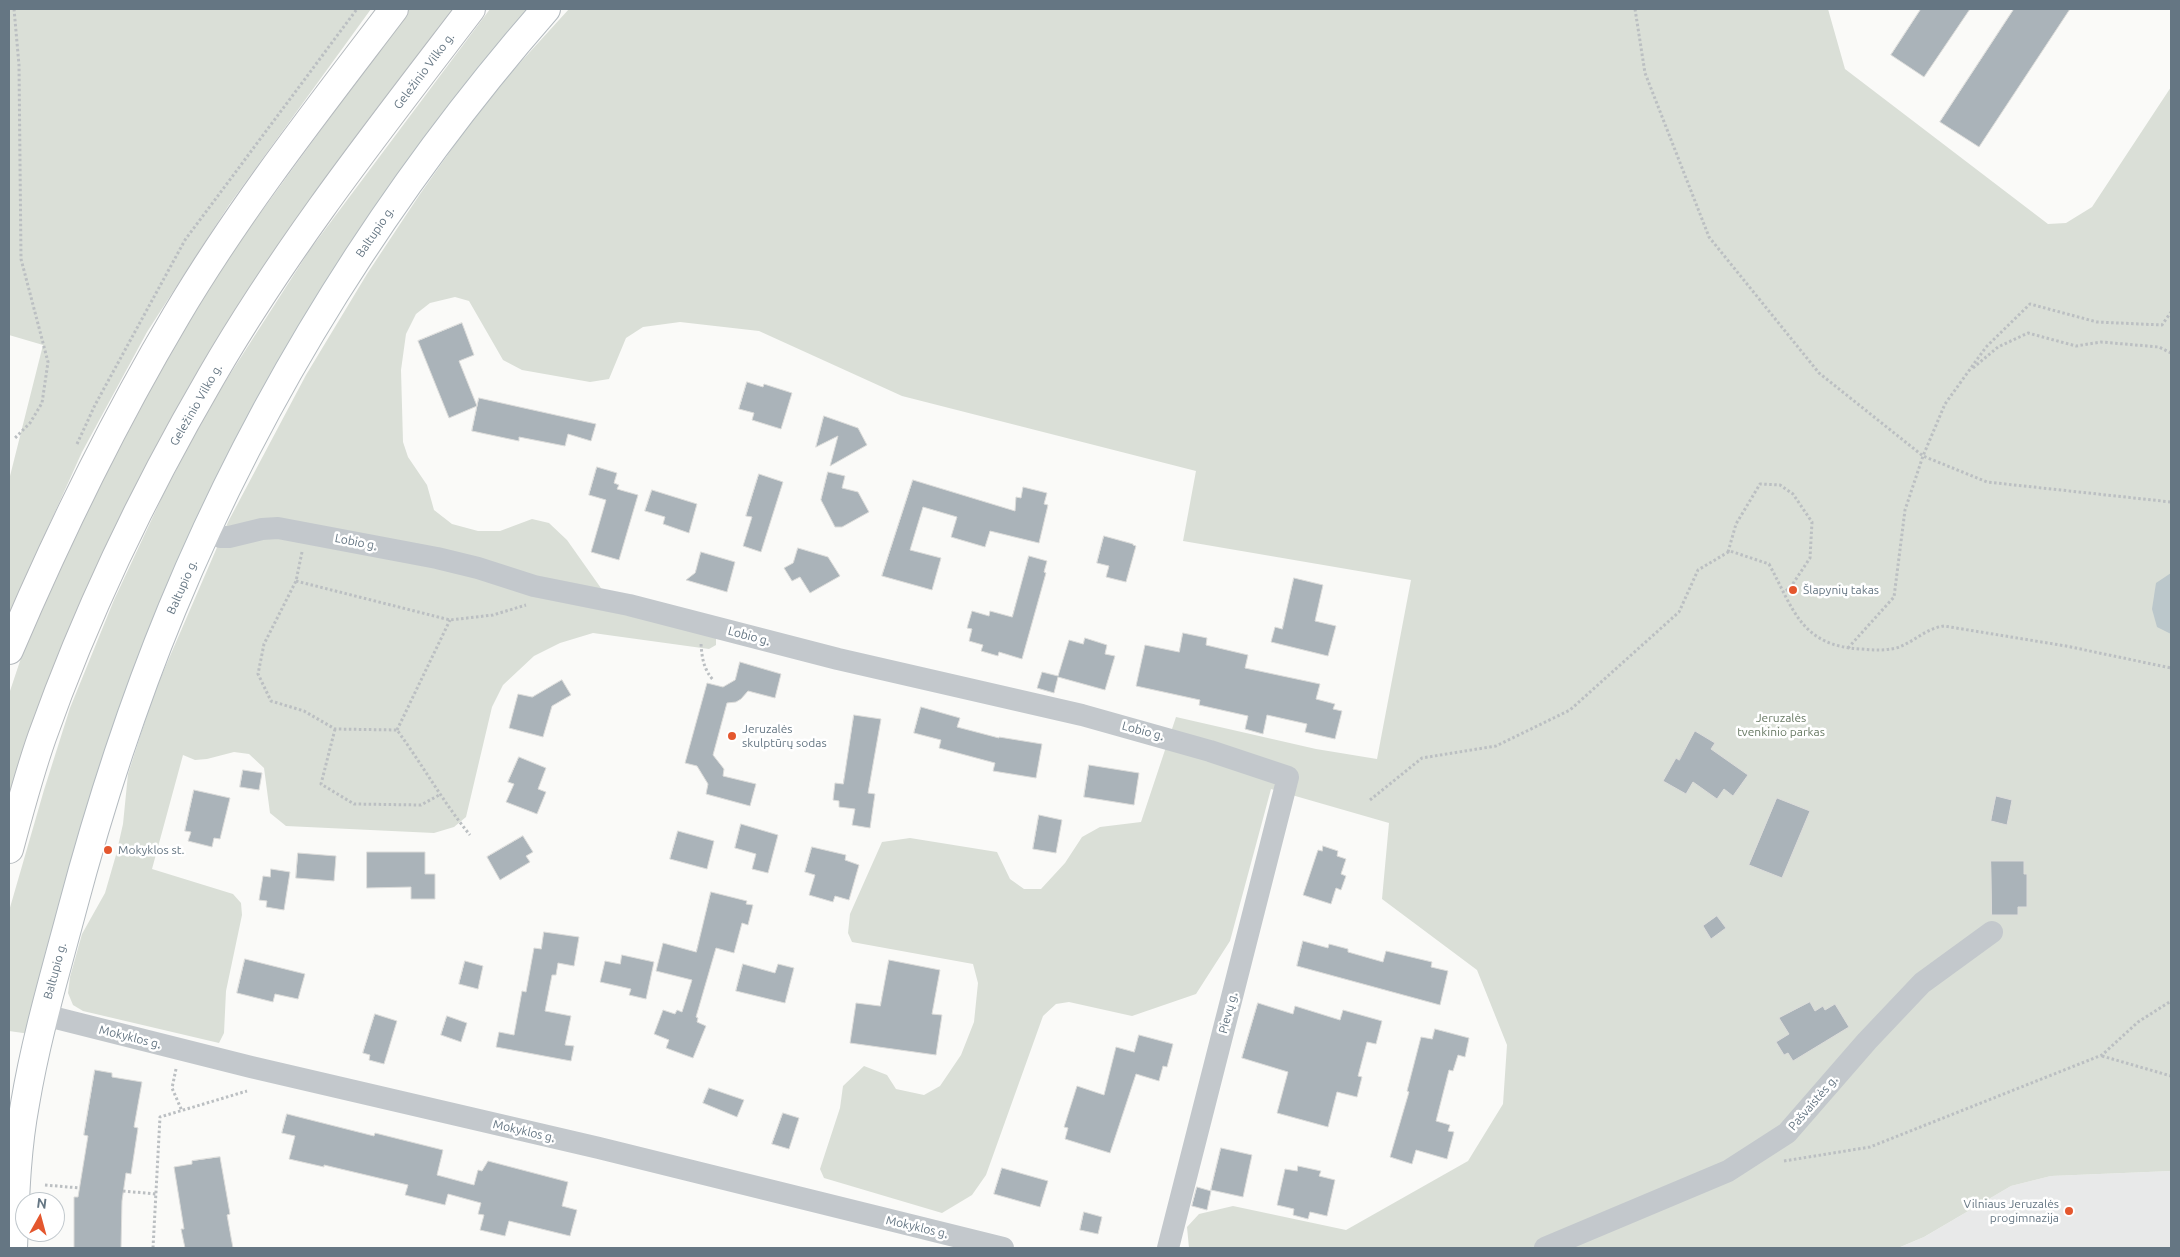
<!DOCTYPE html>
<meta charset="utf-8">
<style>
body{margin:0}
#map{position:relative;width:2180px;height:1257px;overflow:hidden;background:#fafaf8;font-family:Ubuntu,sans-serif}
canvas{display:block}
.frame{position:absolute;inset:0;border:10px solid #657683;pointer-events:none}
.north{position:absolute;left:15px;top:1192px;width:50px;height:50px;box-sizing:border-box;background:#fff;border:1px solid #c1c8cd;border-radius:50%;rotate:7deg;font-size:14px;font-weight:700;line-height:20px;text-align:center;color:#657683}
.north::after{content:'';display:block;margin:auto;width:18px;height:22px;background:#e4572e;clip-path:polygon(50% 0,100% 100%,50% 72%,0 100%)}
</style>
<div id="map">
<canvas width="2180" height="1257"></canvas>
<div class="frame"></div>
<div class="north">N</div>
</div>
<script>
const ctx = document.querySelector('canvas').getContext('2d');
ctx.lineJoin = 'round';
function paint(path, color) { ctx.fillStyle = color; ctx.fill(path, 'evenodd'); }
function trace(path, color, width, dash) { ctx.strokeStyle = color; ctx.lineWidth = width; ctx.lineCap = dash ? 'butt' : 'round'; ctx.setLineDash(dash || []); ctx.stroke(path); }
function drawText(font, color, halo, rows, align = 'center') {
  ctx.font = font + ' Ubuntu,sans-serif'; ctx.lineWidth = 5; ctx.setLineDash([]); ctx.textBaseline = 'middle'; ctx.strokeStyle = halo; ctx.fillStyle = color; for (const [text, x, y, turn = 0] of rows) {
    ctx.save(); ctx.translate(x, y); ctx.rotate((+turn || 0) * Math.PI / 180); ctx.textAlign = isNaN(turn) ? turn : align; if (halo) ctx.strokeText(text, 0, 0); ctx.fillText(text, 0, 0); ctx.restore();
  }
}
const built = new Path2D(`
 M 2171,1171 L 2171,1248 L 1898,1248 L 1924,1237 L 2011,1186 L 2051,1176 Z`);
const green = new Path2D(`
 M 9,9 L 371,9 L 229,205 L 147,332 L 82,452 L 9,614 L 9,480 L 43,345 L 9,335 Z
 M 409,9 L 453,9 L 317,189 L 221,335 L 167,426 L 105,552 L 9,812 L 9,694 L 27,640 L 71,538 L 132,415 L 189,319 L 240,241 Z
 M 490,9 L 533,9 L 244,432 L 30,1034 L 9,1031 L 9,911 L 44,790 L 70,708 L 114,600 L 164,493 L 209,407 L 309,251 Z
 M 569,9 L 1828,9 L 1845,69 L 2048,224 L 2066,223 L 2092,207 L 2171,87 L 2171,1171 L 2051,1176 L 2011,1186 L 1924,1237 L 1898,1248 L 1189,1248 L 1187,1227 L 1199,1214 L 1233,1206 L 1346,1230 L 1468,1161 L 1503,1104 L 1507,1045 L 1477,970 L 1382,899 L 1389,823 L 1271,789 L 1230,941 L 1196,994 L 1132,1016 L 1069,1002 L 1056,1004 L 1043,1016 L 986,1175 L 972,1195 L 942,1213 L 824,1178 L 820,1169 L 840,1108 L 843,1086 L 864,1066 L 887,1075 L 896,1089 L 924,1095 L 940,1086 L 961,1055 L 974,1022 L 978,983 L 973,964 L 852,942 L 848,933 L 850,914 L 882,842 L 910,838 L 997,852 L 1010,879 L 1024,889 L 1041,889 L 1065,863 L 1082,837 L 1100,827 L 1141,822 L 1176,717 L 1316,749 L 1377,759 L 1411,580 L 1183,541 L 1196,471 L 902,396 L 759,331 L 680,322 L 643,327 L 626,338 L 609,379 L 590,382 L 522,370 L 503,360 L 469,301 L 455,297 L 430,303 L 416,314 L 406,334 L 401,370 L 403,442 L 408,457 L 427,485 L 434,510 L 452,524 L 478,531 L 500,531 L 532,519 L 549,523 L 567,540 L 603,591 L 716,635 L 716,645 L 709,649 L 593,633 L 560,643 L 534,656 L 503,685 L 492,707 L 466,817 L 454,827 L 434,833 L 286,826 L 270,813 L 264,768 L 249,754 L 234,752 L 207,759 L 195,760 L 183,755 L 152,869 L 233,894 L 241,903 L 242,915 L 226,991 L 224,1033 L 219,1043 L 83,1011 L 73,1005 L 68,993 L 70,977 L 82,934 L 105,893 L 116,855 L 123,824 L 128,774 L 154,693 L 228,522 L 306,375 L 367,274 L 420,194 L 487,99 Z`);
const water = new Path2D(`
 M 2171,573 L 2171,634 L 2157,627 L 2152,609 L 2156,583 Z`);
const building = new Path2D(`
 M 1921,9 L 1970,9 L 1924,77 L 1891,55 Z
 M 2014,9 L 2070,9 L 1979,147 L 1940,122 Z
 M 462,323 L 474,355 L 459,361 L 477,406 L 449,418 L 418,341 Z
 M 747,382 L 763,387 L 764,384 L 792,393 L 781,429 L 752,420 L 754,413 L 739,409 Z
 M 479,398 L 596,424 L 591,441 L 568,434 L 565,446 L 519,437 L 519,441 L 472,431 Z
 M 824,416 L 858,428 L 867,445 L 830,466 L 838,436 L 816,447 Z
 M 597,467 L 617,473 L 614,483 L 619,485 L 617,489 L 638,495 L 619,560 L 591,552 L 606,500 L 589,495 Z
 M 828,472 L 845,476 L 842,488 L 858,492 L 869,512 L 842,527 L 835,527 L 821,500 Z
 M 759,474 L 783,482 L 761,552 L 743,546 L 752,517 L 746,516 Z
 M 913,480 L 1015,511 L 1016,497 L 1021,498 L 1023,487 L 1047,493 L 1044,504 L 1048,505 L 1039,543 L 990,531 L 985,547 L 951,537 L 957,517 L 923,507 L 910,550 L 941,558 L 932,590 L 882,576 Z
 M 652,490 L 697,504 L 689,533 L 663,524 L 665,517 L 645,511 Z
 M 1104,536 L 1133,544 L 1133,545 L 1136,546 L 1126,582 L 1106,577 L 1109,566 L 1097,563 Z
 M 798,548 L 828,557 L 840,576 L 810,593 L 800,577 L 792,581 L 784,568 L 793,563 Z
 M 701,552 L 735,562 L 727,592 L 686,580 L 695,573 Z
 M 1029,556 L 1047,561 L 1044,572 L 1046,573 L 1022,659 L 999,652 L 998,656 L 981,651 L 983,645 L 969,641 L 972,629 L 967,628 L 972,611 L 989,616 L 990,611 L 1012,617 Z
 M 1294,578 L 1323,585 L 1315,621 L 1336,626 L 1328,656 L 1271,642 L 1275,627 L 1282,629 Z
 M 1183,633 L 1207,638 L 1206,645 L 1248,655 L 1245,668 L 1320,684 L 1316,699 L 1335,704 L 1333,709 L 1342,711 L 1335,739 L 1305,732 L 1307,724 L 1267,715 L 1263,734 L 1245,729 L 1248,716 L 1199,705 L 1200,700 L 1136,686 L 1145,645 L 1179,652 Z
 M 1085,638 L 1107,645 L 1105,654 L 1115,656 L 1105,690 L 1058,677 L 1054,693 L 1037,688 L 1042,672 L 1058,676 L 1069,640 L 1083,644 Z
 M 740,662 L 781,674 L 775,698 L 748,691 L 741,699 L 736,702 L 727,703 L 713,755 L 724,769 L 723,776 L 756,784 L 750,806 L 706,794 L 708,784 L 697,766 L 685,763 L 707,683 L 723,687 L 735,680 Z
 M 562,680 L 571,695 L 552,706 L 543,737 L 509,728 L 518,694 L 532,697 Z
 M 921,707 L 960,718 L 957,727 L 999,738 L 999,737 L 1042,744 L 1036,778 L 993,771 L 995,763 L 939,748 L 941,740 L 914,733 Z
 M 854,715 L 881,719 L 868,793 L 875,794 L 870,828 L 852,825 L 855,809 L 839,807 L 839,801 L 833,800 L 835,783 L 843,784 Z
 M 1695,731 L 1715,743 L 1711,749 L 1748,775 L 1733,796 L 1724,789 L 1717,799 L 1693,782 L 1686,794 L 1663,781 L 1676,758 L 1679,760 Z
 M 519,757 L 546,768 L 538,789 L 546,792 L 537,814 L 506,802 L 514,784 L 508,782 Z
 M 1089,765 L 1139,773 L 1134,805 L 1084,797 Z
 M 243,770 L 262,773 L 259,790 L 240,787 Z
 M 194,790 L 230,798 L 220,839 L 214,838 L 212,847 L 188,841 L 191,832 L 185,831 Z
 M 1996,796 L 2012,800 L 2007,825 L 1991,821 Z
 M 1777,798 L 1810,811 L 1782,878 L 1749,865 Z
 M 1039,815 L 1062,820 L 1056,853 L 1033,849 Z
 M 741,824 L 778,835 L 768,873 L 752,869 L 756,854 L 735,848 Z
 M 678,831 L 714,841 L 707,869 L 670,859 Z
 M 523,836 L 533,852 L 526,856 L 530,862 L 500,880 L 487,857 Z
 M 1323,846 L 1338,851 L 1337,856 L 1346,859 L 1341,874 L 1346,876 L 1341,890 L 1336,888 L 1331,904 L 1303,895 L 1318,850 L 1322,851 Z
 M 812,847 L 846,855 L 845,860 L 859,865 L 849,900 L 835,896 L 833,902 L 809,895 L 815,875 L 805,872 Z
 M 367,852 L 425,852 L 425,874 L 435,874 L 435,899 L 411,899 L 411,887 L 367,888 Z
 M 298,853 L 336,856 L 334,881 L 296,878 Z
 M 1991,861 L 2024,861 L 2024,874 L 2027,874 L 2027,907 L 2018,907 L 2018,915 L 1992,915 Z
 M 271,869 L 290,872 L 284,910 L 266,907 L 267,901 L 259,900 L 263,876 L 270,877 Z
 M 711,892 L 747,901 L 746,904 L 753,905 L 748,925 L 742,923 L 734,953 L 716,948 L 696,1017 L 698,1018 L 697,1022 L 706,1026 L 693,1058 L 666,1048 L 669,1040 L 654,1034 L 663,1010 L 675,1014 L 677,1010 L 682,1012 L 692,980 L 656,971 L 663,943 L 696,952 Z
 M 1717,916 L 1726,928 L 1711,939 L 1703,926 Z
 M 544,932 L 579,937 L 574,966 L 558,963 L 556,975 L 552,975 L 545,1011 L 571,1016 L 565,1045 L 574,1046 L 571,1061 L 496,1047 L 499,1032 L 514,1035 L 522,991 L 526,992 L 534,948 L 541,949 Z
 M 1303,941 L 1328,948 L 1329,944 L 1348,949 L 1348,952 L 1383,962 L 1386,951 L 1432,962 L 1431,967 L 1448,971 L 1440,1005 L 1297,966 Z
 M 622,955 L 654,962 L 646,999 L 629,995 L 631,989 L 600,982 L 605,961 L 620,964 Z
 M 245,959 L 305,974 L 298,999 L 275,994 L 273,1002 L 237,993 Z
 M 889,960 L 940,970 L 932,1014 L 942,1015 L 936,1055 L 850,1043 L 856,1003 L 880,1006 Z
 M 465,961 L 483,966 L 478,989 L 459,984 Z
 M 743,964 L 775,973 L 778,964 L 794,968 L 785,1003 L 736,991 Z
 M 1810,1002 L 1815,1011 L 1823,1006 L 1825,1010 L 1835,1004 L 1849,1027 L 1793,1061 L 1788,1053 L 1784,1055 L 1776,1042 L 1789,1034 L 1779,1018 Z
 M 1258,1003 L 1293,1014 L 1295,1006 L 1340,1020 L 1343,1010 L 1382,1021 L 1376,1044 L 1367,1042 L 1358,1076 L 1362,1077 L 1357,1097 L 1337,1092 L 1328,1127 L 1277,1113 L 1288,1072 L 1242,1058 Z
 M 375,1014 L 397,1021 L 384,1064 L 369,1060 L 370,1055 L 363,1053 Z
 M 447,1016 L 467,1023 L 461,1042 L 441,1035 Z
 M 1435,1029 L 1469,1038 L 1465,1057 L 1458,1055 L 1453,1071 L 1449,1070 L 1436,1121 L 1450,1125 L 1448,1131 L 1454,1132 L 1447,1159 L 1416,1150 L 1412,1164 L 1390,1157 L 1409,1092 L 1407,1091 L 1421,1037 L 1432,1039 Z
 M 1139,1035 L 1173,1044 L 1167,1067 L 1163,1066 L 1159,1081 L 1136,1074 L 1110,1153 L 1065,1139 L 1068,1128 L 1064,1127 L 1077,1086 L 1104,1095 L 1116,1047 L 1134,1052 Z
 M 95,1070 L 112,1073 L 112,1077 L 142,1082 L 134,1127 L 138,1128 L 131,1174 L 126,1173 L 122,1201 L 121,1248 L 74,1248 L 74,1197 L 78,1197 L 88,1136 L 84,1135 Z
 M 709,1088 L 744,1100 L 737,1117 L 703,1103 Z
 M 783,1113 L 799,1118 L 789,1149 L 772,1144 Z
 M 287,1114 L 374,1136 L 375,1133 L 443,1150 L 437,1175 L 474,1185 L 478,1170 L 482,1171 L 488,1161 L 568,1182 L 562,1206 L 577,1210 L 570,1236 L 509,1221 L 505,1236 L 480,1230 L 484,1215 L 478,1214 L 481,1203 L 448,1194 L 445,1205 L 405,1195 L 408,1185 L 324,1165 L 324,1167 L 289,1159 L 295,1136 L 282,1133 Z
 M 1221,1148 L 1252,1155 L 1243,1197 L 1211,1190 Z
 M 220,1157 L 230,1214 L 227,1215 L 233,1248 L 185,1248 L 181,1229 L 184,1229 L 174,1167 L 192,1164 L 192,1161 Z
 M 1298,1166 L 1321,1171 L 1319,1176 L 1335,1180 L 1327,1216 L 1310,1212 L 1308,1219 L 1293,1215 L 1294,1209 L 1277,1205 L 1285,1169 L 1297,1171 Z
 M 1002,1168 L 1048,1181 L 1040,1207 L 994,1194 Z
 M 1197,1187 L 1211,1191 L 1207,1210 L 1192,1206 Z
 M 1084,1212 L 1102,1217 L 1098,1234 L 1080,1230 Z`);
const path = new Path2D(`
 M 14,9 L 19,65 L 21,259 L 48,362 L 42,403 L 30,423 L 15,438
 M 1635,9 L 1645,73 L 1709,237 L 1819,373 L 1923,456 L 1987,482 L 2171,502
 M 1973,368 L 1998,347 L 2028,333 L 2076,346 L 2101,342 L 2159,347 L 2171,353
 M 77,444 L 95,405 L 185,240 L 357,9
 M 302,552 L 296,581 L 264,644 L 258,674 L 271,701 L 304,711 L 335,729 L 397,730 C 422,764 443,802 470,835
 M 1728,552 L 1736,524 L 1760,484 L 1780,485 L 1793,494 L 1812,522 L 1810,558 L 1790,588 L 1784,592
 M 296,581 L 450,620 L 493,615 L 526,605
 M 701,644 C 702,659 704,670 714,681
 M 1848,648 L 1894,597 L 1905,510 L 1923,456 L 1945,404 L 1986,347 L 2030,304 L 2097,322 L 2162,325 L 2171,312
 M 335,729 L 321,784 L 354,804 L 421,805 L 441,794
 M 397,730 L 450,620
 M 1370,800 L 1422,758 L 1496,746 L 1570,710 L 1679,612 L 1698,570 L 1730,551 L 1769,564 C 1794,610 1801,646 1861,649 C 1873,650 1884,651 1896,648 C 1913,643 1926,628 1944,626 L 2066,646 L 2171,668
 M 2102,1056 L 2171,1076
 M 176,1069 L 172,1088 L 182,1111
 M 1784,1161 L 1870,1147 L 2102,1055 L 2138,1022 L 2171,1001
 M 45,1185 L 80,1188
 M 123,1191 L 156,1194
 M 153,1248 L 160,1117 L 247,1091`);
const street = new Path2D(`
 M 206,532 L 220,537 L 229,537 L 262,529 L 278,528 L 437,558 L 478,568 L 534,586 L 629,605 L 838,659 L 1082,715 L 1210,751 L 1288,777 L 1168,1248
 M 44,1015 L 251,1067 L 599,1148 L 1003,1248
 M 1545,1248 L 1728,1171 L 1787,1133 L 1867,1041 L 1922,983 L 1992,932`);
const secondary = new Path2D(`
 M 13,1248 C 15,1200 16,1152 25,1104 C 36,1038 55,974 72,910 C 99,808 132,706 172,609 C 262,391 391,186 546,9`);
const highway = new Path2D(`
 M 9,650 C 58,535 112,424 176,316 C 240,208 318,109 394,9
 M 9,849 C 19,812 29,774 42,737 C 86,613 144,492 211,377 C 286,247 380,128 471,9`);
const markers = [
 [1793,590,5,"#e4572e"],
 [732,736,5,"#e4572e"],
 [108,850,5,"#e4572e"],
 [2069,1211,5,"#e4572e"]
];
const streetNames = [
 ["Geležinio Vilko g.",424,71,-53],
 ["Baltupio g.",375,232,-56],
 ["Geležinio Vilko g.",196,405,-60],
 ["Lobio g.",356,542,11],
 ["Baltupio g.",182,587,-66],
 ["Lobio g.",749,636,15],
 ["Lobio g.",1143,731,15],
 ["Baltupio g.",55,971,-75],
 ["Pievų g.",1228,1013,-75],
 ["Mokyklos g.",130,1037,14],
 ["Pašvaistės g.",1813,1103,-49],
 ["Mokyklos g.",524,1131,13],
 ["Mokyklos g.",917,1227,13]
];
const poiNames = [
 ["Šlapynių takas",1803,590],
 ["Jeruzalės",742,729],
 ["skulptūrų sodas",742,743],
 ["Mokyklos st.",118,850],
 ["Vilniaus Jeruzalės",2059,1204,"right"],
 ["progimnazija",2059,1218,"right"]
];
const parkNames = [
 ["Jeruzalės",1781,718],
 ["tvenkinio parkas",1781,732]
];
paint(built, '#e8e9e9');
paint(green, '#dadfd7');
paint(water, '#bbc7cb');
paint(building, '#aab3b9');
trace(building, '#dcdcda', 1);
trace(secondary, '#b3babf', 30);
trace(highway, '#b4b9bd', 30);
trace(path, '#bbbfc2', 3, [2.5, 2.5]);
trace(street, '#c3c8cc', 22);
trace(secondary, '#fff', 28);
trace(highway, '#fff', 28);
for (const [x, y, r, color] of markers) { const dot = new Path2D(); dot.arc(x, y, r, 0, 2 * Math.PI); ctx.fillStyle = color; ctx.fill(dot); trace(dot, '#fff', 2); }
drawText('12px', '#657683', '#fff', streetNames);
drawText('12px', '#657683', '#fff', poiNames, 'left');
drawText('12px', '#687a64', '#fff', parkNames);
</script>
